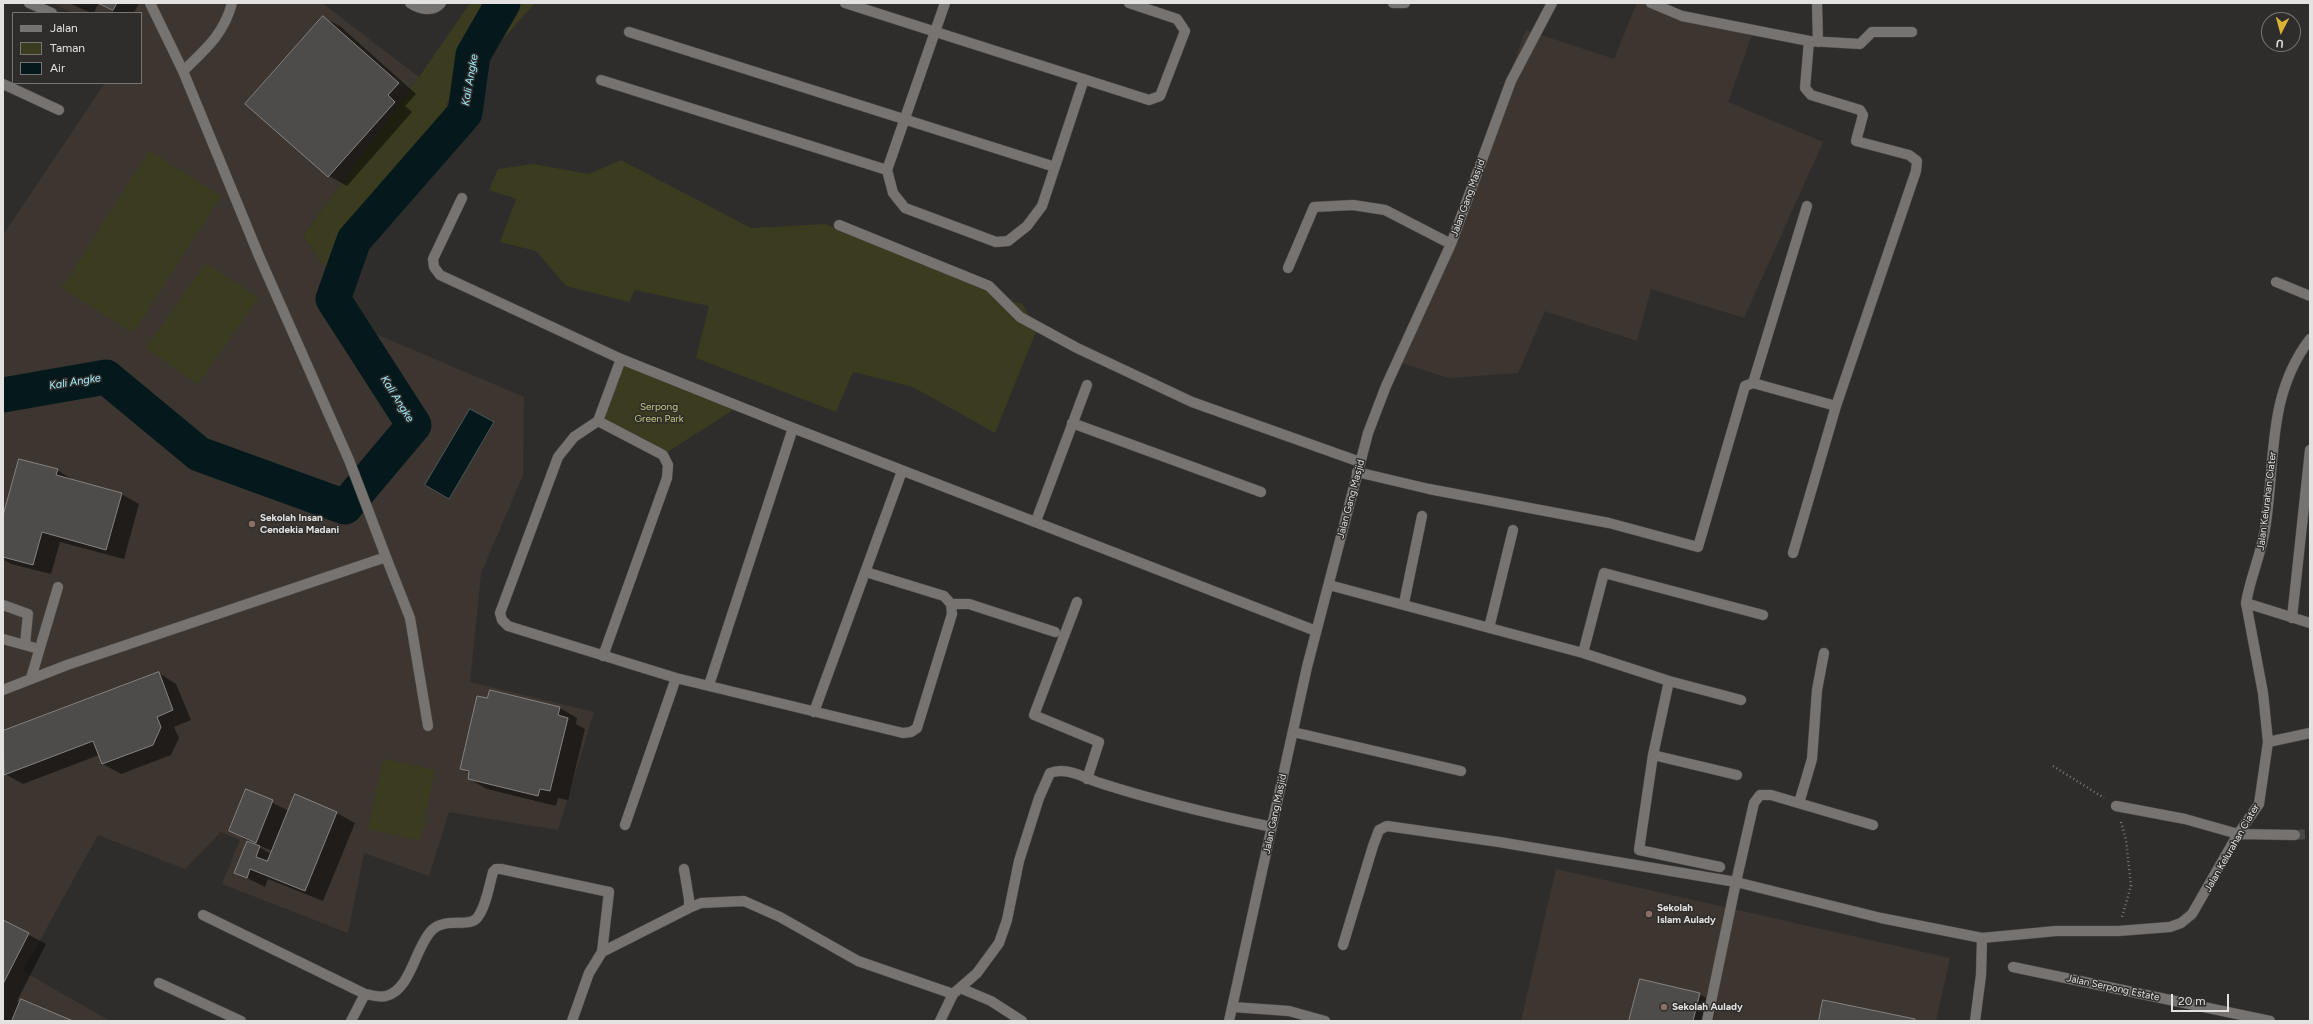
<!DOCTYPE html>
<style>
body{margin:0}
#map{position:relative;width:2313px;height:1024px;overflow:hidden;background:#2f2d2c;font-family:Figtree,sans-serif}
canvas{display:block}
.frame{position:absolute;inset:0;border:4px solid #e3e2e1;pointer-events:none}
.legend{position:absolute;left:12px;top:12px;width:130px;height:72px;box-sizing:border-box;background:#2f2d2c;border:1px solid #777574;margin:0;padding:5px 7px;list-style:none;font-size:12px;color:#e3e2e1}
.legend li{display:flex;align-items:center;gap:8px;height:20px}
.legend b{width:20px;border:1px solid #777574}
.north{position:absolute;left:2261px;top:12px;width:40px;height:40px;box-sizing:border-box;background:#2f2d2c;border:1px solid #777574;border-radius:50%;rotate:186deg;font-size:11px;font-weight:700;line-height:16px;text-align:center;color:#e3e2e1}
.north::after{content:'';display:block;margin:auto;width:14px;height:18px;background:#dab333;clip-path:polygon(50% 0,100% 100%,50% 72%,0 100%)}
.scale{position:absolute;left:2171px;top:994px;width:58px;height:18px;box-sizing:border-box;border:2px solid #e3e2e1;border-top:0;padding-left:5px;font-size:12px;line-height:14px;white-space:nowrap;color:#e3e2e1;-webkit-text-stroke:3px #2f2d2c;paint-order:stroke}
</style>
<div id="map">
<canvas width="2313" height="1024"></canvas>
<div class="frame"></div>
<ul class="legend">
<li><b style="height:5px;background:#767371"></b>Jalan</li>
<li><b style="height:11px;background:#3a3b1f"></b>Taman</li>
<li><b style="height:11px;background:#05191c"></b>Air</li>
</ul>
<div class="north">U</div>
<div class="scale">20 m</div>
</div>
<script>
const ctx = document.querySelector('canvas').getContext('2d');
ctx.lineJoin = 'round';
function paint(path, color) { ctx.fillStyle = color; ctx.fill(path, 'evenodd'); }
function trace(path, color, width, dash) { ctx.strokeStyle = color; ctx.lineWidth = width; ctx.lineCap = dash ? 'butt' : 'round'; ctx.setLineDash(dash || []); ctx.stroke(path); }
function drawText(font, color, halo, rows, align = 'center') {
  ctx.font = font + ' Figtree,sans-serif'; ctx.lineWidth = 3; ctx.setLineDash([]); ctx.textBaseline = 'middle'; ctx.strokeStyle = halo; ctx.fillStyle = color; for (const [text, x, y, turn = 0] of rows) {
    ctx.save(); ctx.translate(x, y); ctx.rotate((+turn || 0) * Math.PI / 180); ctx.textAlign = isNaN(turn) ? turn : align; if (halo) ctx.strokeText(text, 0, 0); ctx.fillText(text, 0, 0); ctx.restore();
  }
}
const built = new Path2D(`
 M 53,3 L 322,3 L 419,77 L 303,236 L 371,332 L 524,397 L 523,475 L 481,573 L 470,682 L 594,712 L 558,830 L 449,812 L 429,876 L 364,853 L 348,933 L 222,884 L 240,840 L 221,832 L 185,869 L 98,835 L 23,971 L 110,1021 L 3,1021 L 3,235 L 105,83 L 141,83 L 141,13 L 73,13 Z
 M 1637,3 L 1653,3 L 1753,32 L 1728,102 L 1823,142 L 1744,318 L 1651,289 L 1637,341 L 1545,311 L 1518,373 L 1449,378 L 1401,363 L 1526,30 L 1614,59 Z
 M 1556,869 L 1950,958 L 1936,1021 L 1521,1021 Z`);
const green = new Path2D(`
 M 470,3 L 535,3 L 446,104 L 467,130 L 338,285 L 303,236 L 419,77 Z
 M 149,151 L 221,196 L 133,333 L 62,288 Z
 M 621,160 L 751,228 L 825,224 L 994,288 L 1007,302 L 1022,303 L 1037,329 L 995,433 L 913,387 L 853,372 L 836,412 L 696,358 L 709,306 L 635,290 L 629,302 L 566,286 L 536,251 L 500,242 L 516,199 L 489,190 L 498,169 L 533,164 L 589,174 Z
 M 206,263 L 258,298 L 198,384 L 146,348 Z
 M 621,359 L 739,406 L 663,455 L 598,421 Z
 M 384,759 L 435,770 L 420,840 L 368,829 Z`);
const water = new Path2D(`
 M 470,409 L 494,422 L 449,499 L 425,485 Z`);
const shadow = new Path2D(`
 M 69,3 L 139,3 L 134,13 L 117,13 L 98,4 L 94,13 L 91,13 Z
 M 323,17 L 341,27 L 416,94 L 405,106 L 412,112 L 347,186 L 329,176 Z
 M 57,470 L 75,481 L 121,494 L 139,504 L 124,559 L 60,542 L 51,574 L 11,564 L 3,559 L 3,520 Z
 M 159,673 L 176,684 L 191,720 L 174,727 L 179,738 L 171,755 L 121,774 L 103,764 L 99,755 L 23,784 L 5,774 L 3,768 L 3,732 Z
 M 560,708 L 577,718 L 576,724 L 585,729 L 568,800 L 558,798 L 556,806 L 487,789 L 469,779 L 470,774 L 461,768 Z
 M 246,790 L 289,811 L 296,796 L 337,813 L 355,823 L 323,901 L 268,879 L 265,887 L 235,872 L 248,841 L 230,831 ZM 260,846 L 273,851 L 271,854 L 259,847 Z
 M 3,921 L 46,944 L 17,1001 L 70,1021 L 3,1021 Z
 M 1699,994 L 1717,1004 L 1713,1021 L 1630,1021 Z`);
const river = new Path2D(`
 M 3,395 L 106,377 L 199,454 L 345,507 L 414,425 L 333,299 L 354,240 L 465,113 L 473,55 L 503,3`);
const building = new Path2D(`
 M 98,3 L 117,3 L 113,10 Z
 M 323,16 L 399,83 L 388,95 L 395,102 L 328,177 L 245,104 Z
 M 19,459 L 58,469 L 56,475 L 122,493 L 106,550 L 42,532 L 33,565 L 3,557 L 3,516 Z
 M 159,672 L 173,710 L 157,717 L 161,727 L 153,745 L 102,764 L 93,741 L 4,775 L 3,731 Z
 M 490,690 L 560,707 L 558,715 L 568,718 L 550,791 L 540,789 L 538,796 L 468,779 L 469,771 L 460,769 L 477,696 L 487,698 Z
 M 246,789 L 273,800 L 256,843 L 229,831 Z
 M 295,794 L 337,812 L 305,891 L 250,869 L 247,878 L 234,873 L 247,841 L 260,846 L 256,857 L 267,861 Z
 M 3,920 L 29,933 L 3,984 Z
 M 1640,979 L 1700,993 L 1693,1021 L 1629,1021 Z
 M 21,999 L 73,1021 L 12,1021 Z
 M 1823,1000 L 1915,1019 L 1915,1021 L 1819,1021 Z`);
const minorTunnel = new Path2D(`
 M 2295,835 L 2310,834`);
const path = new Path2D(`
 M 2053,766 L 2104,798
 M 2121,822 L 2126,840 L 2131,886 L 2122,917`);
const minor = new Path2D(`
 M 29,3 L 52,13
 M 410,3 C 419,9 433,13 441,3
 M 845,3 L 1149,100 L 1160,96 L 1185,31 L 1177,19 L 1129,3
 M 945,3 L 887,170 L 893,193 L 905,208 L 996,242 L 1008,241 L 1027,226 L 1042,206 L 1084,79
 M 1393,3 L 1405,3
 M 1651,3 L 1682,16 L 1809,41 L 1860,44 L 1872,32 L 1912,32
 M 1817,3 L 1818,42
 M 629,32 L 1055,167
 M 183,71 C 206,49 224,34 232,3
 M 601,80 L 887,170
 M 3,84 L 59,110
 M 462,198 L 433,259 L 434,267 L 440,275 L 621,359 L 793,428 L 1316,631
 M 839,225 L 989,286 L 1020,317 L 1077,348 L 1192,402 L 1360,462
 M 1288,268 L 1314,207 L 1353,205 L 1385,210 L 1451,244
 M 2276,282 L 2310,296
 M 621,359 L 598,421 L 574,437 L 558,457 L 500,613 L 502,620 L 508,626 L 676,678 L 903,733 L 911,732 L 917,728 L 952,614 L 951,604 L 944,596 L 866,572
 M 1753,383 L 1807,206
 M 598,421 L 663,455 L 668,465 L 667,478 L 603,656
 M 1072,423 L 1261,492
 M 1357,472 L 1429,489 L 1609,523 L 1698,547 L 1745,386 L 1753,383 L 1836,406
 M 1036,521 L 1087,385
 M 1793,553 L 1836,406 L 1916,171 L 1917,161 L 1909,155 L 1856,141 L 1863,115 L 1860,110 L 1811,95 L 1805,88 L 1809,41
 M 386,557 L 410,618 L 428,726
 M 1329,585 L 1583,653 L 1669,681 L 1741,700
 M 1077,602 L 1034,715 L 1099,742 L 1087,779
 M 1404,603 L 1422,516
 M 2246,603 L 2310,623
 M 951,604 L 969,604 L 1055,632
 M 3,605 L 28,614 L 25,644
 M 2292,618 L 2310,450
 M 1489,628 L 1513,530
 M 3,639 L 39,649
 M 1583,653 L 1604,573 L 1763,615
 M 31,678 L 58,587
 M 1669,681 L 1653,755 L 1639,850 L 1720,867
 M 709,685 L 793,428
 M 3,690 L 67,665 L 386,557 L 349,460 L 259,256 L 183,71 L 150,3
 M 814,712 L 902,471
 M 1293,732 L 1461,771
 M 2268,742 L 2310,733
 M 1653,755 L 1737,775
 M 1799,803 L 1812,759 L 1817,690 L 1824,653
 M 2116,806 L 2185,819 L 2238,834 L 2295,835
 M 625,825 L 676,678
 M 689,908 L 701,903 L 744,901 L 780,917 L 858,961 L 953,994
 M 203,915 L 365,994 C 371,995 380,998 386,996 C 411,990 415,947 432,930 C 445,917 469,928 477,918 C 486,907 489,886 493,872 L 496,869 L 501,869 L 609,892 L 602,952
 M 1343,945 L 1373,846 L 1379,830 L 1387,826 L 1499,842 L 1736,882 L 1754,803 L 1760,795 L 1771,795 L 1873,825
 M 2013,967 L 2270,1021
 M 159,983 L 241,1021
 M 960,988 L 991,1001 L 1022,1021
 M 1233,1007 L 1289,1011 L 1325,1021
 M 351,1021 L 365,994
 M 572,1021 L 589,973 L 602,952 L 689,908 L 689,899 L 684,869
 M 940,1021 L 953,994 L 977,973 L 999,943 L 1007,920 L 1019,861 L 1039,798 L 1050,773 C 1065,766 1085,778 1100,783 C 1156,801 1215,815 1272,827
 M 1229,1021 L 1307,667 L 1368,433 L 1386,386 L 1451,244 L 1511,81 L 1552,3
 M 1707,1021 L 1736,882 L 1881,918 L 1982,938
 M 1975,1021 L 1981,975 L 1982,938 L 2056,931 L 2118,931 L 2170,927 L 2181,923 L 2192,914 L 2238,834 L 2259,804 L 2268,742 L 2263,693 L 2246,603 C 2250,578 2261,555 2265,529 C 2276,463 2266,396 2310,339`);
const markers = [
 [252,524,4,"#8d6e63"],
 [1649,914,4,"#8d6e63"],
 [1664,1007,4,"#8d6e63"]
];
const streetNames = [
 ["Jalan Gang Masjid",1468,198,-70],
 ["Jalan Gang Masjid",1351,499,-75],
 ["Jalan Kelurahan Ciater",2267,501,-83],
 ["Jalan Gang Masjid",1275,814,-78],
 ["Jalan Kelurahan Ciater",2232,848,-60],
 ["Jalan Serpong Estate",2113,988,12]
];
const parkNames = [
 ["Serpong",659,407],
 ["Green Park",659,419]
];
const poiNames = [
 ["Sekolah Insan",260,518],
 ["Cendekia Madani",260,530],
 ["Sekolah",1657,908],
 ["Islam Aulady",1657,920],
 ["Sekolah Aulady",1672,1007]
];
const waterNames = [
 ["Kali Angke",470,80,-80],
 ["Kali Angke",75,382,-9],
 ["Kali Angke",397,399,58]
];
paint(built, '#3d3630');
paint(green, '#3a3b1f');
paint(water, '#05191c');
trace(water, '#485557', 1);
paint(shadow, '#0007');
trace(river, '#05191c', 35);
paint(building, '#4e4b4b');
trace(building, '#858281', 1);
trace(minorTunnel, '#4a4847', 10, [10, 5]);
trace(minor, '#4c4a49', 11);
trace(path, '#7a7978', 2.5, [1, 3]);
trace(minor, '#767371', 10);
for (const [x, y, r, color] of markers) { const dot = new Path2D(); dot.arc(x, y, r, 0, 2 * Math.PI); ctx.fillStyle = color; ctx.fill(dot); trace(dot, '#2f2d2c', 1.5); }
drawText('10px', '#e3e2e1', '#2f2d2c', streetNames);
drawText('10px', '#c7cb80', '#2f2d2c', parkNames);
drawText('bold 10px', '#e3e2e1', '#2f2d2c', poiNames, 'left');
drawText('italic 11px', '#a1eefb', '#2f2d2c', waterNames);
</script>
